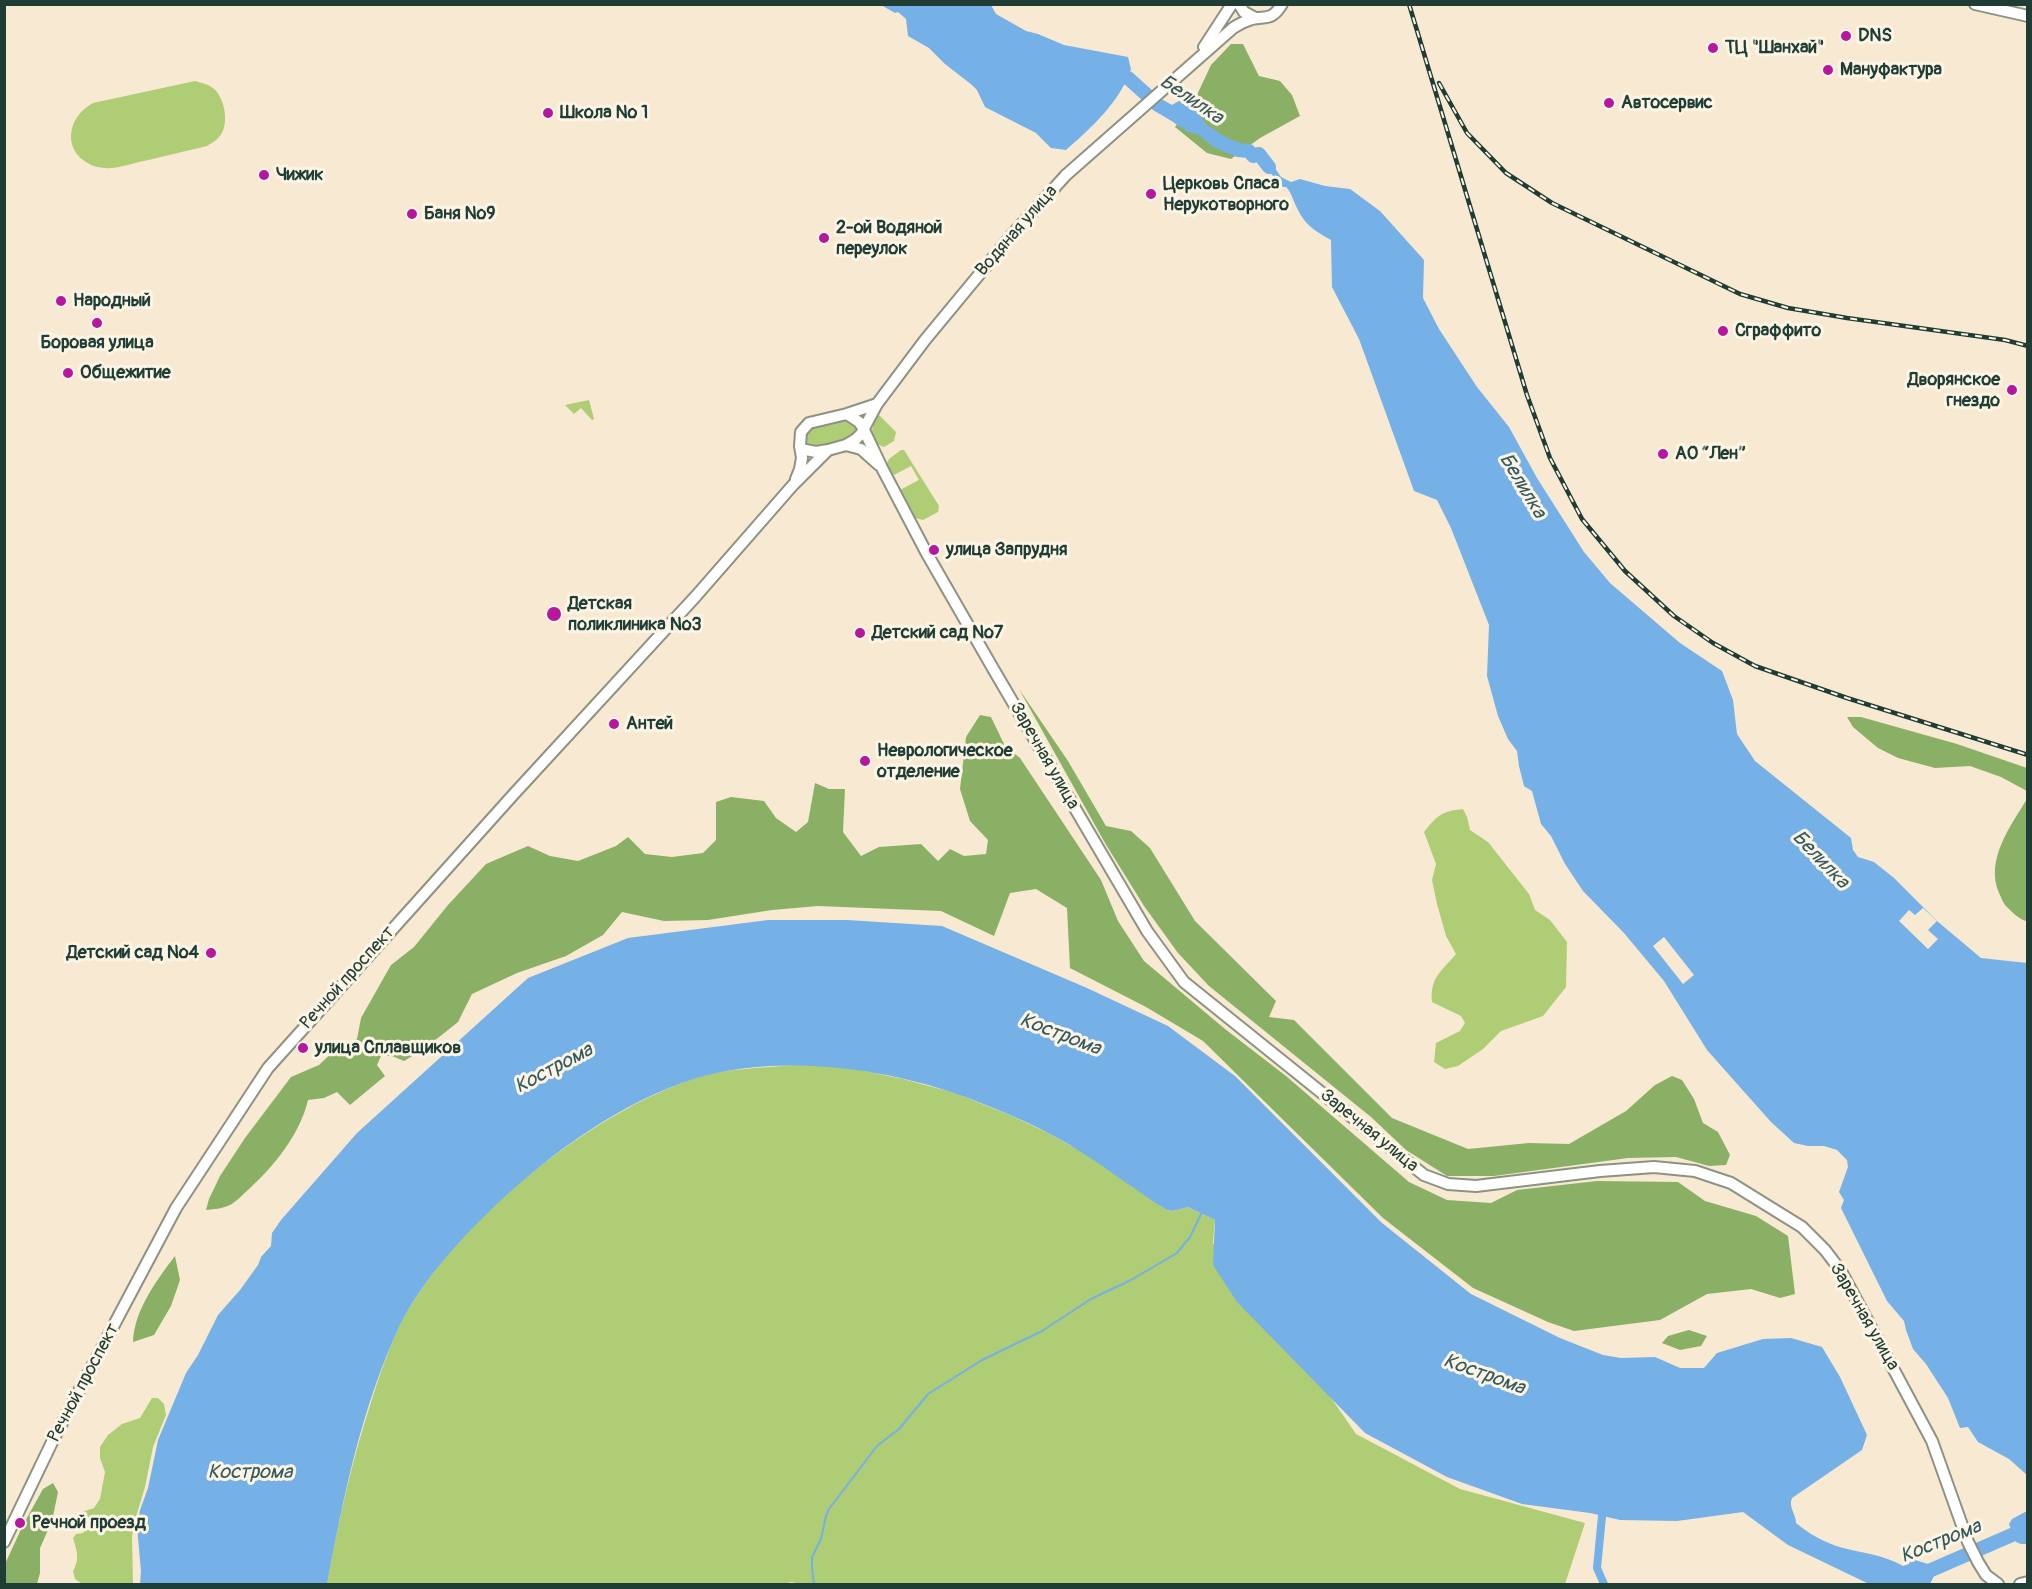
<!DOCTYPE html>
<meta charset="utf-8">
<style>
body{margin:0}
#map{position:relative;width:2032px;height:1589px;overflow:hidden;background:#f8e9d2;font-family:Pangolin,sans-serif}
canvas{display:block}
.frame{position:absolute;inset:0;border:6px solid #1f3d34;pointer-events:none}
</style>
<div id="map">
<canvas width="2032" height="1589"></canvas>
<div class="frame"></div>
</div>
<script>
const ctx = document.querySelector('canvas').getContext('2d');
ctx.lineJoin = 'round';
function paint(path, color) { ctx.fillStyle = color; ctx.fill(path, 'evenodd'); }
function trace(path, color, width, dash) { ctx.strokeStyle = color; ctx.lineWidth = width; ctx.lineCap = dash ? 'butt' : 'round'; ctx.setLineDash(dash || []); ctx.stroke(path); }
function drawText(font, color, halo, rows, align = 'center') {
  ctx.font = font + ' Pangolin,sans-serif'; ctx.lineWidth = 6; ctx.setLineDash([]); ctx.textBaseline = 'middle'; ctx.strokeStyle = halo; ctx.fillStyle = color; for (const [text, x, y, turn = 0] of rows) {
    ctx.save(); ctx.translate(x, y); ctx.rotate((+turn || 0) * Math.PI / 180); ctx.textAlign = isNaN(turn) ? turn : align; if (halo) ctx.strokeText(text, 0, 0); ctx.fillText(text, 0, 0); ctx.restore();
  }
}
const green = new Path2D(`
 M 195,81 C 201,83 208,84 213,88 C 225,97 230,126 219,137 C 216,141 211,143 207,146 C 186,151 165,156 144,161 C 133,163 123,167 112,168 C 92,170 70,157 71,135 C 72,120 81,110 93,103 Z
 M 589,400 L 594,419 L 592,420 L 581,408 L 574,414 L 565,405 Z
 M 879,415 L 896,432 L 894,441 L 884,447 C 868,442 870,425 879,415 Z
 M 847,420 L 856,426 L 856,433 L 852,439 L 813,448 L 805,442 L 804,435 L 808,429 Z
 M 901,450 L 904,450 L 939,506 L 938,512 L 923,520 L 912,517 L 898,491 L 919,480 L 911,466 L 894,475 L 888,470 L 886,465 L 889,459 Z
 M 1463,809 L 1467,817 L 1470,830 L 1488,842 L 1529,894 L 1535,910 L 1550,920 L 1567,942 L 1566,987 L 1543,1016 L 1501,1031 L 1483,1049 L 1458,1066 L 1445,1069 L 1434,1062 L 1436,1043 L 1460,1031 L 1465,1023 L 1461,1016 L 1432,1002 C 1430,977 1441,972 1456,954 L 1446,936 L 1437,904 L 1432,880 L 1436,864 L 1424,832 C 1437,816 1441,811 1463,809 Z
 M 795,1065 L 840,1066 L 903,1079 L 955,1093 L 1012,1116 L 1048,1133 L 1084,1153 L 1167,1210 L 1173,1211 L 1188,1207 L 1215,1220 L 1213,1243 L 1334,1402 L 1356,1434 L 1460,1489 L 1585,1523 L 1565,1584 L 801,1584 L 791,1582 L 785,1584 L 327,1584 C 338,1522 352,1460 372,1399 C 380,1374 389,1347 401,1323 C 454,1222 588,1114 696,1078 C 727,1068 762,1068 795,1065 Z
 M 152,1398 L 158,1398 L 164,1404 L 166,1415 L 153,1447 L 145,1487 L 135,1520 L 132,1536 L 133,1584 L 82,1584 L 75,1579 L 73,1571 C 80,1559 77,1551 73,1538 L 76,1534 L 84,1533 L 82,1528 L 76,1525 L 79,1513 L 94,1508 L 100,1499 L 105,1472 L 100,1458 L 100,1447 L 108,1435 L 122,1424 L 140,1418 Z`);
const forest = new Path2D(`
 M 1231,44 L 1243,44 L 1259,76 L 1280,81 L 1292,95 L 1300,116 L 1260,138 L 1231,159 L 1207,153 L 1175,127 L 1196,97 L 1211,65 Z
 M 1019,689 L 1068,761 L 1106,826 L 1131,831 L 1150,848 L 1195,921 L 1276,1001 L 1269,1017 L 1294,1020 L 1392,1118 L 1468,1149 L 1529,1143 L 1569,1144 L 1626,1111 L 1655,1085 L 1672,1076 L 1682,1080 L 1694,1099 L 1703,1123 L 1718,1132 L 1730,1155 L 1726,1165 L 1709,1166 L 1676,1157 L 1628,1158 L 1494,1176 L 1447,1176 L 1406,1150 L 1371,1117 L 1209,986 L 1178,953 L 1144,906 L 1105,843 Z
 M 980,715 L 991,717 L 1005,746 L 1020,758 L 1101,880 L 1118,921 L 1144,961 L 1225,1029 L 1286,1076 L 1409,1182 L 1447,1200 L 1491,1203 L 1517,1190 L 1597,1181 L 1678,1182 L 1705,1201 L 1756,1216 L 1788,1236 L 1795,1294 L 1780,1298 L 1751,1289 L 1707,1294 L 1660,1320 L 1574,1331 L 1548,1322 L 1473,1288 L 1383,1218 L 1203,1041 L 1146,1007 L 1070,968 L 1067,908 L 1036,889 L 1010,893 L 994,936 L 941,911 L 818,906 L 772,910 L 708,920 L 664,921 L 622,912 L 603,935 L 566,956 L 517,973 L 472,994 L 458,1022 L 424,1049 L 404,1061 L 392,1056 L 381,1056 L 377,1065 L 385,1076 L 350,1105 L 337,1092 L 324,1098 L 308,1100 C 300,1135 273,1167 248,1190 C 242,1195 236,1202 230,1205 C 222,1209 214,1209 206,1210 L 209,1199 L 220,1176 L 245,1138 L 291,1077 L 319,1065 L 338,1047 L 357,1039 L 361,1018 L 391,965 L 414,947 L 448,905 L 486,864 L 528,846 L 550,856 L 578,861 L 616,846 L 628,837 L 645,854 L 672,857 L 703,853 L 716,840 L 716,802 L 731,797 L 764,801 L 776,818 L 796,832 L 808,822 L 815,783 L 829,789 L 845,789 L 843,832 L 861,856 L 879,847 L 921,844 L 938,861 L 950,849 L 964,856 L 986,854 L 988,840 L 970,821 L 960,789 L 966,737 Z
 M 1847,717 L 1861,717 L 1957,744 L 2027,768 L 2027,791 L 2001,777 L 1970,766 L 1935,768 L 1898,758 L 1878,748 L 1853,727 Z
 M 2027,799 L 2028,921 L 2027,921 C 2020,920 2014,914 2009,909 C 2003,904 2002,899 1999,893 C 1985,860 2010,827 2027,799 Z
 M 175,1256 L 180,1280 L 171,1306 L 154,1335 L 133,1342 C 134,1311 156,1281 175,1256 Z
 M 1689,1330 L 1707,1336 L 1701,1346 L 1680,1350 L 1662,1343 L 1668,1336 Z
 M 53,1483 L 58,1492 L 52,1521 L 40,1548 L 40,1573 L 37,1584 L 5,1584 L 5,1564 L 23,1525 L 43,1489 Z`);
const water = new Path2D(`
 M 881,5 L 991,5 L 996,14 L 1026,31 L 1038,34 L 1064,45 L 1128,57 L 1131,69 C 1120,102 1091,128 1066,150 L 1051,148 L 1036,133 L 985,107 L 977,90 L 972,85 L 945,64 L 929,48 L 908,36 L 906,19 L 898,12 L 895,13 Z
 M 1179,101 L 1195,107 L 1206,124 L 1228,139 L 1238,150 L 1215,148 L 1197,134 L 1188,132 L 1164,116 L 1157,108 L 1158,105 L 1168,107 Z
 M 1259,154 L 1266,155 L 1281,177 L 1291,182 L 1300,179 L 1325,186 L 1350,189 L 1380,211 L 1424,260 L 1423,298 L 1439,329 L 1477,387 L 1509,427 L 1537,478 L 1584,552 L 1610,583 L 1680,643 L 1722,671 L 1733,700 L 1737,734 L 1755,761 L 1851,838 L 1853,850 L 1858,857 L 1874,862 L 1894,878 L 1937,921 L 1981,958 L 2027,963 L 2027,1475 L 2009,1459 L 1978,1442 L 1968,1427 L 1960,1428 L 1948,1398 L 1926,1364 L 1913,1349 L 1906,1330 L 1904,1321 L 1887,1301 L 1841,1208 L 1844,1200 L 1839,1192 L 1848,1167 L 1847,1160 L 1837,1150 L 1824,1146 L 1808,1146 L 1794,1143 L 1771,1122 L 1707,1050 L 1664,981 L 1624,933 L 1583,891 L 1565,864 L 1551,836 L 1541,824 L 1532,791 L 1524,786 L 1519,766 L 1517,751 L 1508,739 L 1498,716 L 1487,676 L 1489,625 L 1451,528 L 1437,500 L 1414,491 L 1359,339 L 1332,287 L 1331,240 C 1315,231 1305,225 1297,208 C 1293,201 1292,193 1286,187 L 1283,187 L 1265,167 Z
 M 768,920 L 847,920 L 942,926 L 1087,988 L 1168,1026 L 1235,1076 L 1382,1223 L 1471,1294 L 1560,1338 L 1603,1355 L 1621,1358 L 1655,1357 L 1680,1368 L 1704,1368 L 1717,1353 L 1763,1339 L 1791,1338 L 1822,1347 L 1840,1377 L 1867,1435 L 1862,1450 L 1792,1498 C 1788,1507 1796,1514 1796,1523 C 1809,1534 1825,1543 1843,1548 C 1863,1553 1884,1555 1903,1566 L 1909,1564 L 1912,1559 L 1931,1565 L 1935,1574 L 1930,1584 L 1869,1584 L 1788,1545 L 1743,1512 L 1677,1521 L 1620,1520 L 1590,1513 L 1522,1504 L 1447,1477 L 1365,1433 L 1237,1302 L 1213,1265 L 1215,1220 L 1188,1207 L 1173,1211 L 1167,1210 C 1138,1192 1112,1172 1084,1154 C 1045,1128 1000,1110 957,1094 C 880,1067 776,1054 697,1078 C 623,1101 555,1150 499,1202 C 462,1237 423,1279 400,1325 C 362,1405 343,1498 327,1584 L 140,1584 L 141,1571 L 137,1527 L 140,1510 L 148,1488 L 158,1440 L 186,1373 L 198,1355 L 218,1315 L 240,1290 L 258,1265 L 261,1257 L 271,1246 L 272,1233 L 281,1220 L 357,1133 L 528,978 L 628,938 Z
 M 2027,1511 L 2027,1544 L 2021,1544 L 2016,1542 L 2009,1524 L 2012,1519 Z`);
const pier = new Path2D(`
 M 1923,908 L 1937,921 L 1928,930 L 1938,939 L 1928,949 L 1899,921 L 1909,910 L 1915,915 Z
 M 1664,937 L 1694,975 L 1683,984 L 1653,946 Z`);
const stream = new Path2D(`
 M 814,1584 L 812,1569 L 812,1557 L 821,1539 L 826,1516 L 829,1509 L 877,1446 L 899,1429 L 928,1394 L 982,1360 L 1042,1331 L 1091,1299 L 1131,1280 L 1177,1253 L 1190,1237 L 1202,1212`);
const canal = new Path2D(`
 M 1602,1516 L 1597,1568 L 1604,1584`);
const river = new Path2D(`
 M 1111,76 L 1128,78 L 1158,105 L 1172,113
 M 1222,143 L 1238,150 L 1249,151 L 1253,156 L 1259,154 L 1269,167
 M 1915,1577 L 2028,1528`);
const minor = new Path2D(`
 M 1239,4 L 1244,12 L 1255,18
 M 1975,4 L 2028,16
 M 1204,47 L 1232,4
 M 847,414 L 859,422 L 863,428 L 882,468 L 926,552 L 995,672 L 1147,931 L 1184,982 L 1424,1175 L 1448,1184 L 1476,1186 L 1600,1171 L 1654,1167 L 1695,1171 L 1731,1183 L 1802,1227 L 1825,1250 L 1841,1271 L 1932,1441 L 1968,1542 L 1978,1562 L 1986,1575 L 1998,1584
 M 846,445 L 861,449 L 879,465
 M 801,449 L 816,452 L 828,450 L 846,445 L 856,439 L 861,434 L 877,404 L 925,340 L 1011,236 L 1066,175 L 1233,28 C 1239,24 1245,21 1252,19 C 1266,16 1272,21 1282,4
 M 796,479 L 800,469 L 802,458 L 800,446 L 801,432 L 809,423 L 847,414 L 877,404
 M 4,1542 L 54,1438 L 176,1208 L 268,1068 L 513,795 L 696,596 L 793,485 L 828,450
 M 2020,1584 L 2028,1582`);
const rail = new Path2D(`
 M 1409,4 L 1527,395 L 1550,458 L 1582,519 L 1625,571 L 1674,616 L 1713,643 L 1755,666 L 1847,698 L 2028,755
 M 1439,83 L 1467,133 L 1506,173 L 1552,203 L 1740,294 L 1788,308 L 1847,318 L 2005,340 L 2028,346`);
const markers = [
 [1846,36,6,"#b5179e"],
 [1713,48,6,"#b5179e"],
 [1828,70,6,"#b5179e"],
 [1609,103,6,"#b5179e"],
 [548,113,6,"#b5179e"],
 [264,175,6,"#b5179e"],
 [1151,194,6,"#b5179e"],
 [412,214,6,"#b5179e"],
 [824,238,6,"#b5179e"],
 [61,301,6,"#b5179e"],
 [97,323,6,"#b5179e"],
 [1723,331,6,"#b5179e"],
 [68,373,6,"#b5179e"],
 [2012,390,6,"#b5179e"],
 [1663,454,6,"#b5179e"],
 [934,550,6,"#b5179e"],
 [554,614,8,"#b5179e"],
 [860,633,6,"#b5179e"],
 [614,724,6,"#b5179e"],
 [865,761,6,"#b5179e"],
 [211,953,6,"#b5179e"],
 [303,1048,6,"#b5179e"],
 [20,1523,6,"#b5179e"]
];
const poiNames = [
 ["DNS",1858,36],
 ["ТЦ \"Шанхай\"",1725,48],
 ["Мануфактура",1840,70],
 ["Автосервис",1621,103],
 ["Школа № 1",560,113],
 ["Чижик",276,175],
 ["Церковь Спаса",1163,184],
 ["Нерукотворного",1163,205],
 ["Баня №9",424,214],
 ["2-ой Водяной",836,228],
 ["переулок",836,249],
 ["Народный",73,301],
 ["Сграффито",1735,331],
 ["Боровая улица",97,343,"center"],
 ["Общежитие",80,373],
 ["Дворянское",2000,380,"right"],
 ["гнездо",2000,401,"right"],
 ["АО “Лен”",1675,454],
 ["улица Запрудня",946,550],
 ["Детская",568,604],
 ["поликлиника №3",568,625],
 ["Детский сад №7",872,633],
 ["Антей",626,724],
 ["Неврологическое",877,751],
 ["отделение",877,772],
 ["Детский сад №4",199,953,"right"],
 ["улица Сплавщиков",315,1048],
 ["Речной проезд",32,1523]
];
const streetNames = [
 ["Водяная улица",1017,231,-49],
 ["Заречная улица",1044,756,60],
 ["Речной проспект",348,978,-48],
 ["Заречная улица",1369,1131,39],
 ["Заречная улица",1864,1317,60],
 ["Речной проспект",84,1383,-62]
];
const waterNames = [
 ["Белилка",1191,100,34],
 ["Белилка",1522,486,59],
 ["Белилка",1820,860,46],
 ["Кострома",1060,1035,21],
 ["Кострома",554,1069,-28],
 ["Кострома",1484,1375,20],
 ["Кострома",250,1473],
 ["Кострома",1941,1542,-22]
];
paint(green, '#aecd75');
paint(forest, '#8ab066');
paint(water, '#75b0e6');
paint(pier, '#f8e9d2');
trace(stream, '#75b0e6', 2);
trace(canal, '#75b0e6', 8);
trace(river, '#75b0e6', 14);
trace(minor, '#8c9383', 14);
trace(minor, '#fff', 10);
trace(rail, '#1f3d34', 4.5);
trace(rail, '#fcf5e5', 2, [7]);
for (const [x, y, r, color] of markers) { const dot = new Path2D(); dot.arc(x, y, r, 0, 2 * Math.PI); ctx.fillStyle = color; ctx.fill(dot); trace(dot, '#fcf5e5', 2); }
drawText('bold 18px', '#1f3d34', '#fcf5e5', poiNames, 'left');
drawText('18px', '#1f3d34', '#fcf5e5', streetNames);
drawText('italic 20px', '#345a60', '#fcf5e5', waterNames);
</script>
